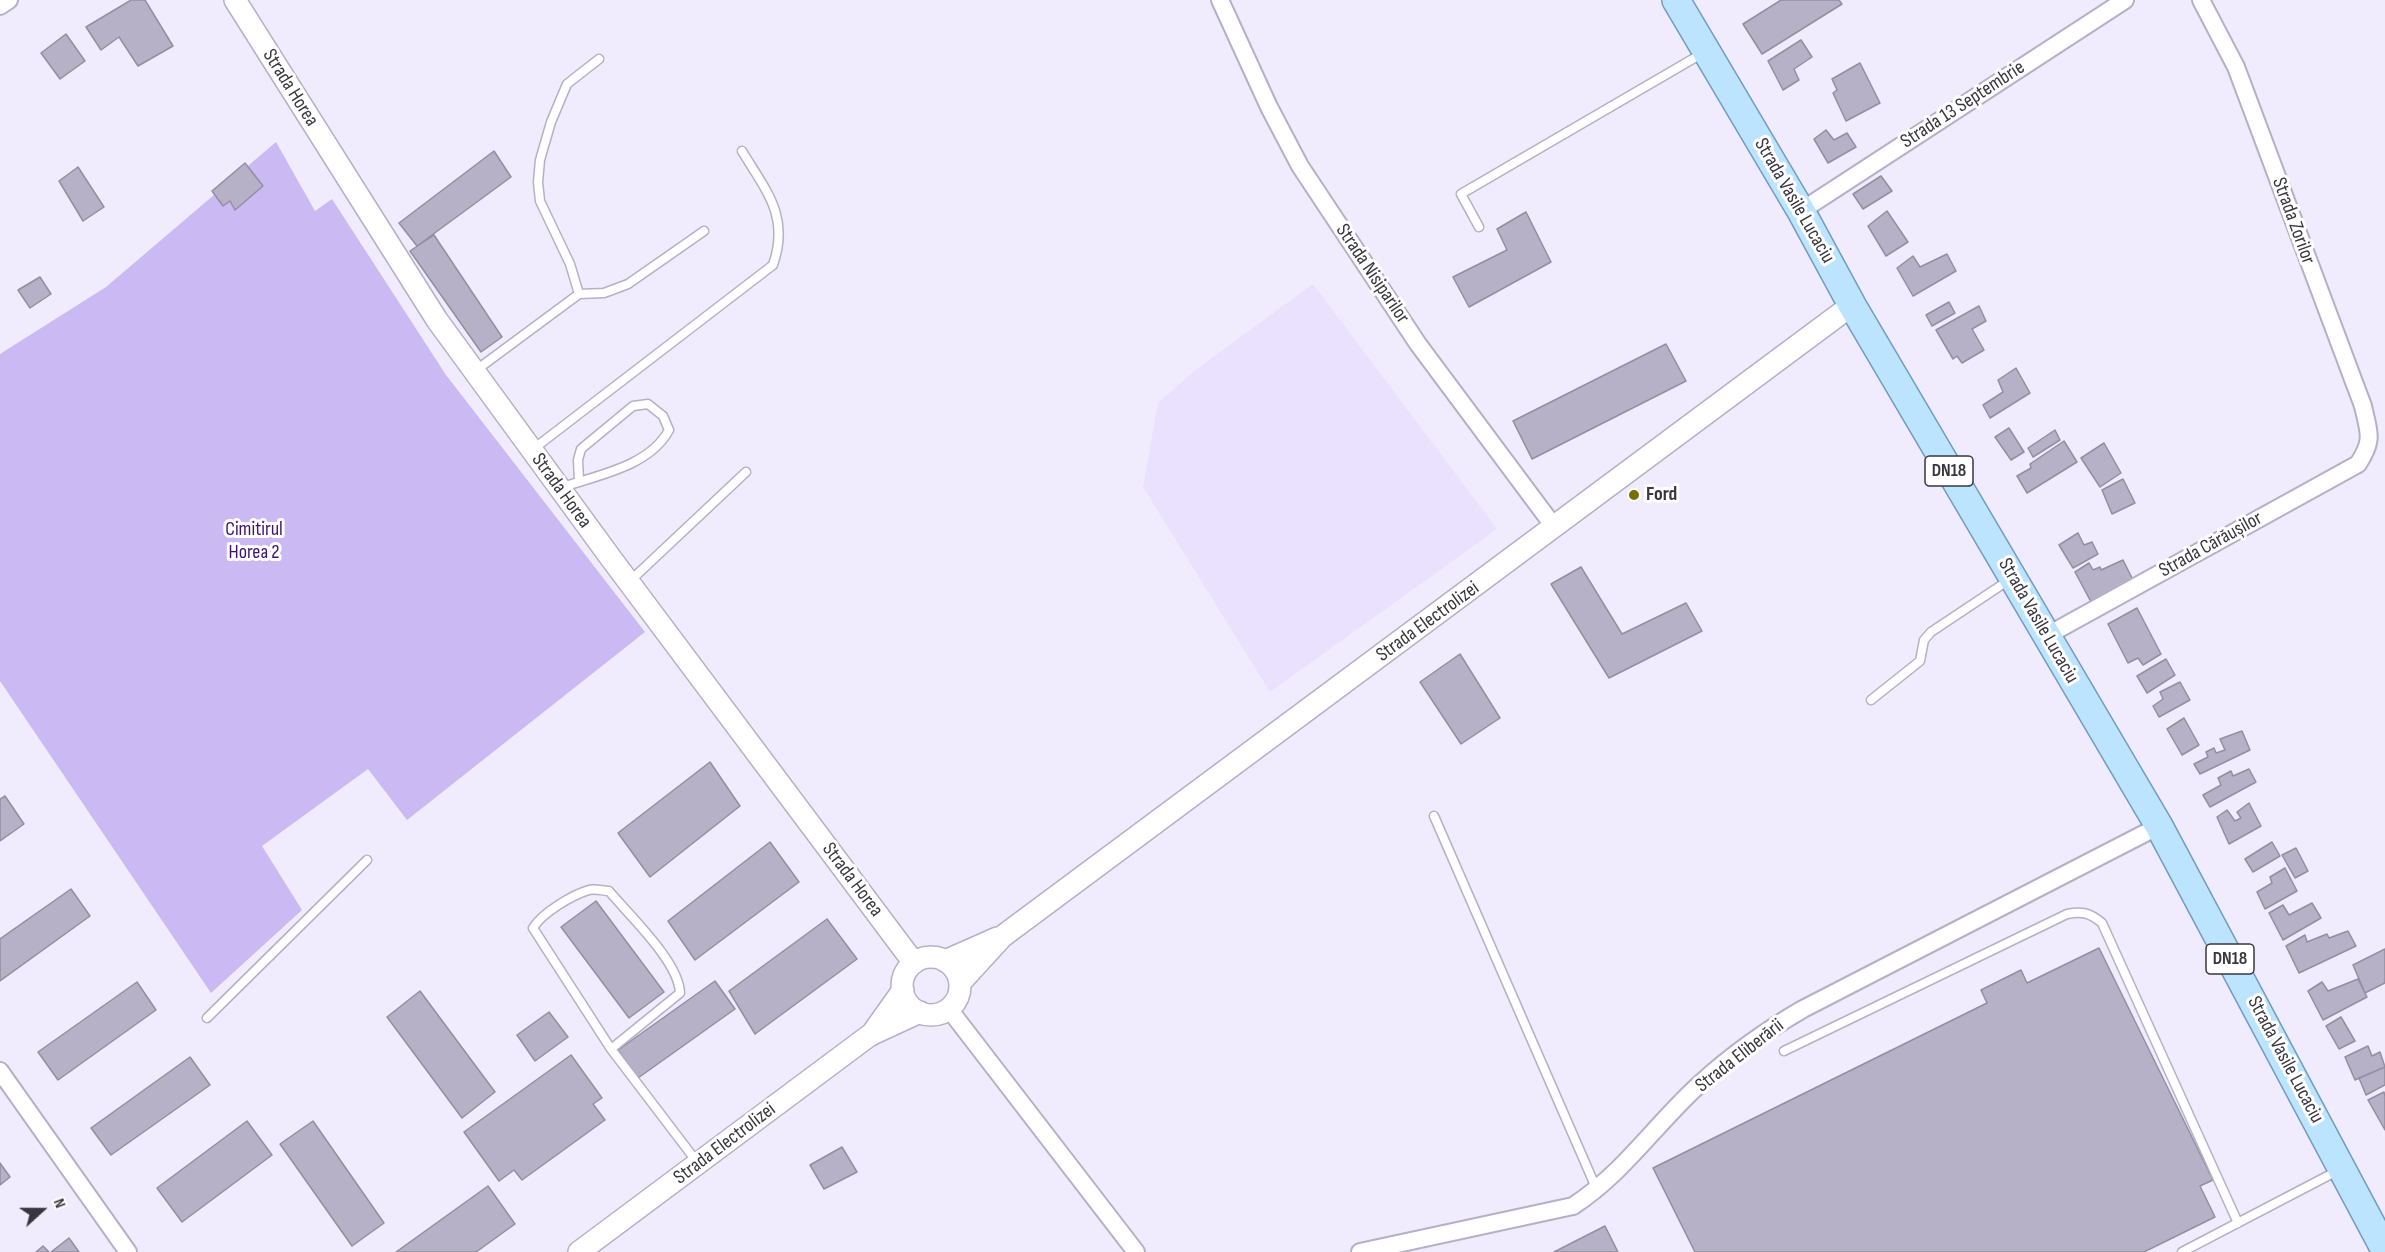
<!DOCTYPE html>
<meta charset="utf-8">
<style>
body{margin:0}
#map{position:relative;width:2385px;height:1252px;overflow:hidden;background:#f0ecfd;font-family:"Sofia Sans Condensed",sans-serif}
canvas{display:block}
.north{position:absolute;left:12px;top:1180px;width:60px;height:60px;-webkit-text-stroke:4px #fff;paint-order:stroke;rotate:69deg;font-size:16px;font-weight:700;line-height:24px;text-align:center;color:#39363f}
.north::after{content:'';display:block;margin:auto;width:21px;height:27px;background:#39363f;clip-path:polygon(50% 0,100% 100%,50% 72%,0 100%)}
</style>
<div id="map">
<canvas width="2385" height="1252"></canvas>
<div class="north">N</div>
</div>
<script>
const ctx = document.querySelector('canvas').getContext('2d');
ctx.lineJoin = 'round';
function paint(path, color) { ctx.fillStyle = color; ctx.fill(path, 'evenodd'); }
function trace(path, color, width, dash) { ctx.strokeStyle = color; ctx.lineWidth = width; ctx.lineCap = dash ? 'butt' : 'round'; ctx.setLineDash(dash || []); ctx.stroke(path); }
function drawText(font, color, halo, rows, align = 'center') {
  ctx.font = font + ' "Sofia Sans Condensed",sans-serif'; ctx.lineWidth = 6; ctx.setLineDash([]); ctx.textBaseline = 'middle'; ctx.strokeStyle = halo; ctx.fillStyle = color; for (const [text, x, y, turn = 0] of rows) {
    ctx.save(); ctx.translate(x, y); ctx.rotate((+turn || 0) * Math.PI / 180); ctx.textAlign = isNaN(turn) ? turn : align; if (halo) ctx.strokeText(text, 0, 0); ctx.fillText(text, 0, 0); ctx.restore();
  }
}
const built = new Path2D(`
 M 1313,284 L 1497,529 L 1270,692 L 1143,487 L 1158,403 L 1194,371 Z`);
const green = new Path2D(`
 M 276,142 L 315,211 L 332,199 L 446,375 L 645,632 L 407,820 L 368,769 L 262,846 L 302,910 L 211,993 L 0,681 L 0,354 L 106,287 Z`);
const building = new Path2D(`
 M 131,0 L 145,0 L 173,46 L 138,66 L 119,37 L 101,50 L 86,27 Z
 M 1781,0 L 1839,0 L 1842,4 L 1762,54 L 1743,24 Z
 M 66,34 L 85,61 L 60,79 L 41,53 Z
 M 1801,40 L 1812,57 L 1794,69 L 1799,80 L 1783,90 L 1768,61 Z
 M 1860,63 L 1880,103 L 1846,121 L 1833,93 L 1837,90 L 1832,79 Z
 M 1826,130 L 1834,140 L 1847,133 L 1856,147 L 1828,163 L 1814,139 Z
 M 494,151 L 511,177 L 417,246 L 399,223 Z
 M 245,163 L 263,186 L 235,210 L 230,201 L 223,206 L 212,191 Z
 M 78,167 L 104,207 L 83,221 L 59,181 Z
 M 1881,176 L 1892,191 L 1863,209 L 1853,194 Z
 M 1887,211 L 1908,242 L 1886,256 L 1868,226 Z
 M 1526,212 L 1551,262 L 1469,307 L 1453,277 L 1507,250 L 1497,229 Z
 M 434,235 L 502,337 L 481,352 L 410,251 Z
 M 1947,254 L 1956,271 L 1913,296 L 1897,268 L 1913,256 L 1920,267 Z
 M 40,277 L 51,294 L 30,308 L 18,290 Z
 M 1949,302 L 1955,313 L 1932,326 L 1926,315 Z
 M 1979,306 L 1986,321 L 1972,329 L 1984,350 L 1962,363 L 1957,356 L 1953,359 L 1936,330 Z
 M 1666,344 L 1686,381 L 1532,459 L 1513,421 Z
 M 2016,368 L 2030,393 L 1990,418 L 1983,405 L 2003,392 L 1998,380 Z
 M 2009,428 L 2024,452 L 2011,460 L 1995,437 Z
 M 2055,430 L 2060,440 L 2033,457 L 2028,448 Z
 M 2064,441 L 2077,462 L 2027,493 L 2017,476 L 2031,468 L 2030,464 Z
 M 2104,443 L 2121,473 L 2100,487 L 2081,458 Z
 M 2123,479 L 2135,503 L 2112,514 L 2102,490 Z
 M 2078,533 L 2084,545 L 2092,542 L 2098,554 L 2073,568 L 2059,545 Z
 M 2123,560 L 2133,580 L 2091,602 L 2075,572 L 2089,563 L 2093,570 L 2100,567 L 2101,570 Z
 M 1581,567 L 1622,634 L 1686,603 L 1702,631 L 1609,678 L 1551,584 Z
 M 2137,608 L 2161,654 L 2143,665 L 2138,658 L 2128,663 L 2108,624 Z
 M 1460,654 L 1500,718 L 1461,744 L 1420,682 Z
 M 2166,659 L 2175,675 L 2147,693 L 2137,676 Z
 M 2180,682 L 2190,700 L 2159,717 L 2153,706 L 2163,699 L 2160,692 Z
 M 2184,718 L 2199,745 L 2182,755 L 2167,729 Z
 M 2242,731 L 2250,750 L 2200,774 L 2194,764 L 2208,757 L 2206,752 L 2214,748 L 2216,753 L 2225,750 L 2220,739 Z
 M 710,762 L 740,806 L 650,877 L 618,833 Z
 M 2249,769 L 2256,782 L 2210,807 L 2203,795 L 2221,785 L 2218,778 L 2231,771 L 2233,776 Z
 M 5,796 L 24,824 L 0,841 L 0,799 Z
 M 2249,803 L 2261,826 L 2229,844 L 2217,817 L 2227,810 L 2235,821 L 2241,818 L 2237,812 Z
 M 770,842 L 799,882 L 695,960 L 668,921 Z
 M 2272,842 L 2280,856 L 2253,872 L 2245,859 Z
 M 2296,848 L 2308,871 L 2295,878 L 2282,855 Z
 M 2285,868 L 2297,891 L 2265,909 L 2257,892 L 2272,883 L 2270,877 Z
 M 71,889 L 90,916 L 0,981 L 0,939 Z
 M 596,901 L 664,992 L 629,1018 L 561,927 Z
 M 2312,903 L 2321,918 L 2283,940 L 2269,913 L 2283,905 L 2289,915 Z
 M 827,919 L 857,959 L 755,1034 L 729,991 Z
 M 2348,931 L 2356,946 L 2299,973 L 2286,946 L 2305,935 L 2307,942 L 2327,934 L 2329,938 Z
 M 2099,948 L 2213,1180 L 2200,1186 L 2215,1217 L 2144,1252 L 1695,1252 L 1653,1168 L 1987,1003 L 1981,990 L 2021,970 L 2027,983 Z
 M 2385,949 L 2385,983 L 2365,993 L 2353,965 Z
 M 2358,979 L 2367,997 L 2323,1020 L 2308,991 L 2322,982 L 2328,991 Z
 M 715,981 L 735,1009 L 638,1078 L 618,1050 Z
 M 137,982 L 156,1010 L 58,1080 L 38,1052 Z
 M 420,991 L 495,1092 L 462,1118 L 387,1017 Z
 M 549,1012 L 568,1037 L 535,1061 L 517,1035 Z
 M 2341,1017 L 2355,1041 L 2339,1049 L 2326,1026 Z
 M 2368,1046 L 2372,1056 L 2380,1052 L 2385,1067 L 2355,1080 L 2345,1057 Z
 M 571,1055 L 602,1098 L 593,1104 L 605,1120 L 522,1180 L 514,1170 L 499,1181 L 464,1132 Z
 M 190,1057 L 210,1085 L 111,1155 L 91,1128 Z
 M 2385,1067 L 2385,1085 L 2366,1095 L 2359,1078 Z
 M 2384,1092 L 2385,1096 L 2385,1130 L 2368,1100 Z
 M 247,1121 L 272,1155 L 182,1222 L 157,1188 Z
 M 313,1121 L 384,1223 L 352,1246 L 280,1144 Z
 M 842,1147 L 857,1172 L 824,1189 L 810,1165 Z
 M 0,1163 L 10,1177 L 0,1185 Z
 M 488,1186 L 515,1224 L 476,1252 L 396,1252 Z
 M 1605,1226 L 1618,1252 L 1554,1252 Z
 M 69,1238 L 79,1252 L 51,1252 Z
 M 43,1246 L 49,1252 L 36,1252 Z`);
const service = new Path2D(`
 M 1479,227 L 1461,194 L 1703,53
 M 579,294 L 570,264 L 540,201 L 538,182 L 540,160 L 551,122 L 567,84 L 599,59
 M 475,371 L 579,294 L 604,293 L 628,284 L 704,231
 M 532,450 L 773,265 C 790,216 766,191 742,151
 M 560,488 C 597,475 649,467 669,430 L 663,416 L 648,404 L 633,406 L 581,449 L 578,460 L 579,481
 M 629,582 L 746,472
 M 1871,700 L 1920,661 L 1924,640 L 1931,632 L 2009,580
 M 1434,816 L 1597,1190
 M 207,1018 L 367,860
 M 611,1049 L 680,993 C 679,962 630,916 609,891 C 603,891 595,888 589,890 C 572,895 542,913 533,928 L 611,1049 L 697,1162
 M 1784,1051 L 2067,914 C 2083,911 2090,913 2102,923 L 2238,1223
 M 2182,1252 L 2339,1170`);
const minor = new Path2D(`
 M 1220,0 L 1269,107 L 1300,166 L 1418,344 L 1555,528
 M 0,6 L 9,0
 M 1801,211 L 2125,0
 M 2048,635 L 2358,464 C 2374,440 2369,433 2363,406 L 2236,67 L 2201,0
 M 949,1009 L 1136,1252
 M 0,1071 L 128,1252
 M 1360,1252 L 1573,1206 C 1624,1173 1657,1122 1702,1082 C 1733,1054 1767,1030 1803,1009 L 2159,826`);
const tertiary = new Path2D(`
 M 235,0 L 437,320 L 610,557 L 914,963
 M902 986a29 29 0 1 1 58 0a29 29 0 1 1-58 0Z
 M 945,961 L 997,938
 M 960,983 L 1003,936 L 1852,305
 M 871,1035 L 903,990
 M 579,1252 L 870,1035 L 920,1012`);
const primary = new Path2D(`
 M 1676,0 L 1801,211 L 1852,305 L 2159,826 L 2385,1250`);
const markers = [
 [1634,495,6,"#7b6c05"]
];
const shields = [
 [1949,471,48],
 [2230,959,48]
];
const shieldNames = [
 ["DN18",1949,471],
 ["DN18",2230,959]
];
const streetNames = [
 ["Strada Horea",290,88,58],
 ["Strada 13 Septembrie",1963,105,-33],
 ["Strada Vasile Lucaciu",1794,201,60],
 ["Strada Zorilor",2293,221,70],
 ["Strada Nisiparilor",1372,274,56],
 ["Strada Horea",561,491,54],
 ["Strada Cărăușilor",2211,545,-29],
 ["Strada Vasile Lucaciu",2038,621,60],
 ["Strada Electrolizei",1428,622,-36],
 ["Strada Horea",852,880,53],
 ["Strada Eliberării",1740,1056,-38],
 ["Strada Vasile Lucaciu",2285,1060,62],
 ["Strada Electrolizei",725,1144,-37]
];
const poiNames = [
 ["Ford",1646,495]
];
const parkNames = [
 ["Cimitirul",254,530],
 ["Horea 2",254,553]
];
paint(built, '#e9e1fe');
paint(green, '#cab9f3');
paint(building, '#b6b1c6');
trace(building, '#938ea2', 1.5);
trace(service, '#b5b0c5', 11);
trace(minor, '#b5b0c5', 20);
trace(tertiary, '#b5b0c5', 24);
trace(primary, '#729bbc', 30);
trace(service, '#fff', 8);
trace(minor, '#fff', 16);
trace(tertiary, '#fff', 21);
trace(primary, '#bde4ff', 27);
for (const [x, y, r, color] of markers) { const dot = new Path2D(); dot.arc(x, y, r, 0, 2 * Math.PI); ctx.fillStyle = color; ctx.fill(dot); trace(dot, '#fff', 2); }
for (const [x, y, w] of shields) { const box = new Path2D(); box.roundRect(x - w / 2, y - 15, w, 30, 4.5); ctx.fillStyle = '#fff'; ctx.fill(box); trace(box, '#39363f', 1.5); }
drawText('bold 18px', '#39363f', null, shieldNames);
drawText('20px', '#39363f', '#fff', streetNames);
drawText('bold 20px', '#39363f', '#fff', poiNames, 'left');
drawText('20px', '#3c116f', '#fff', parkNames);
</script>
